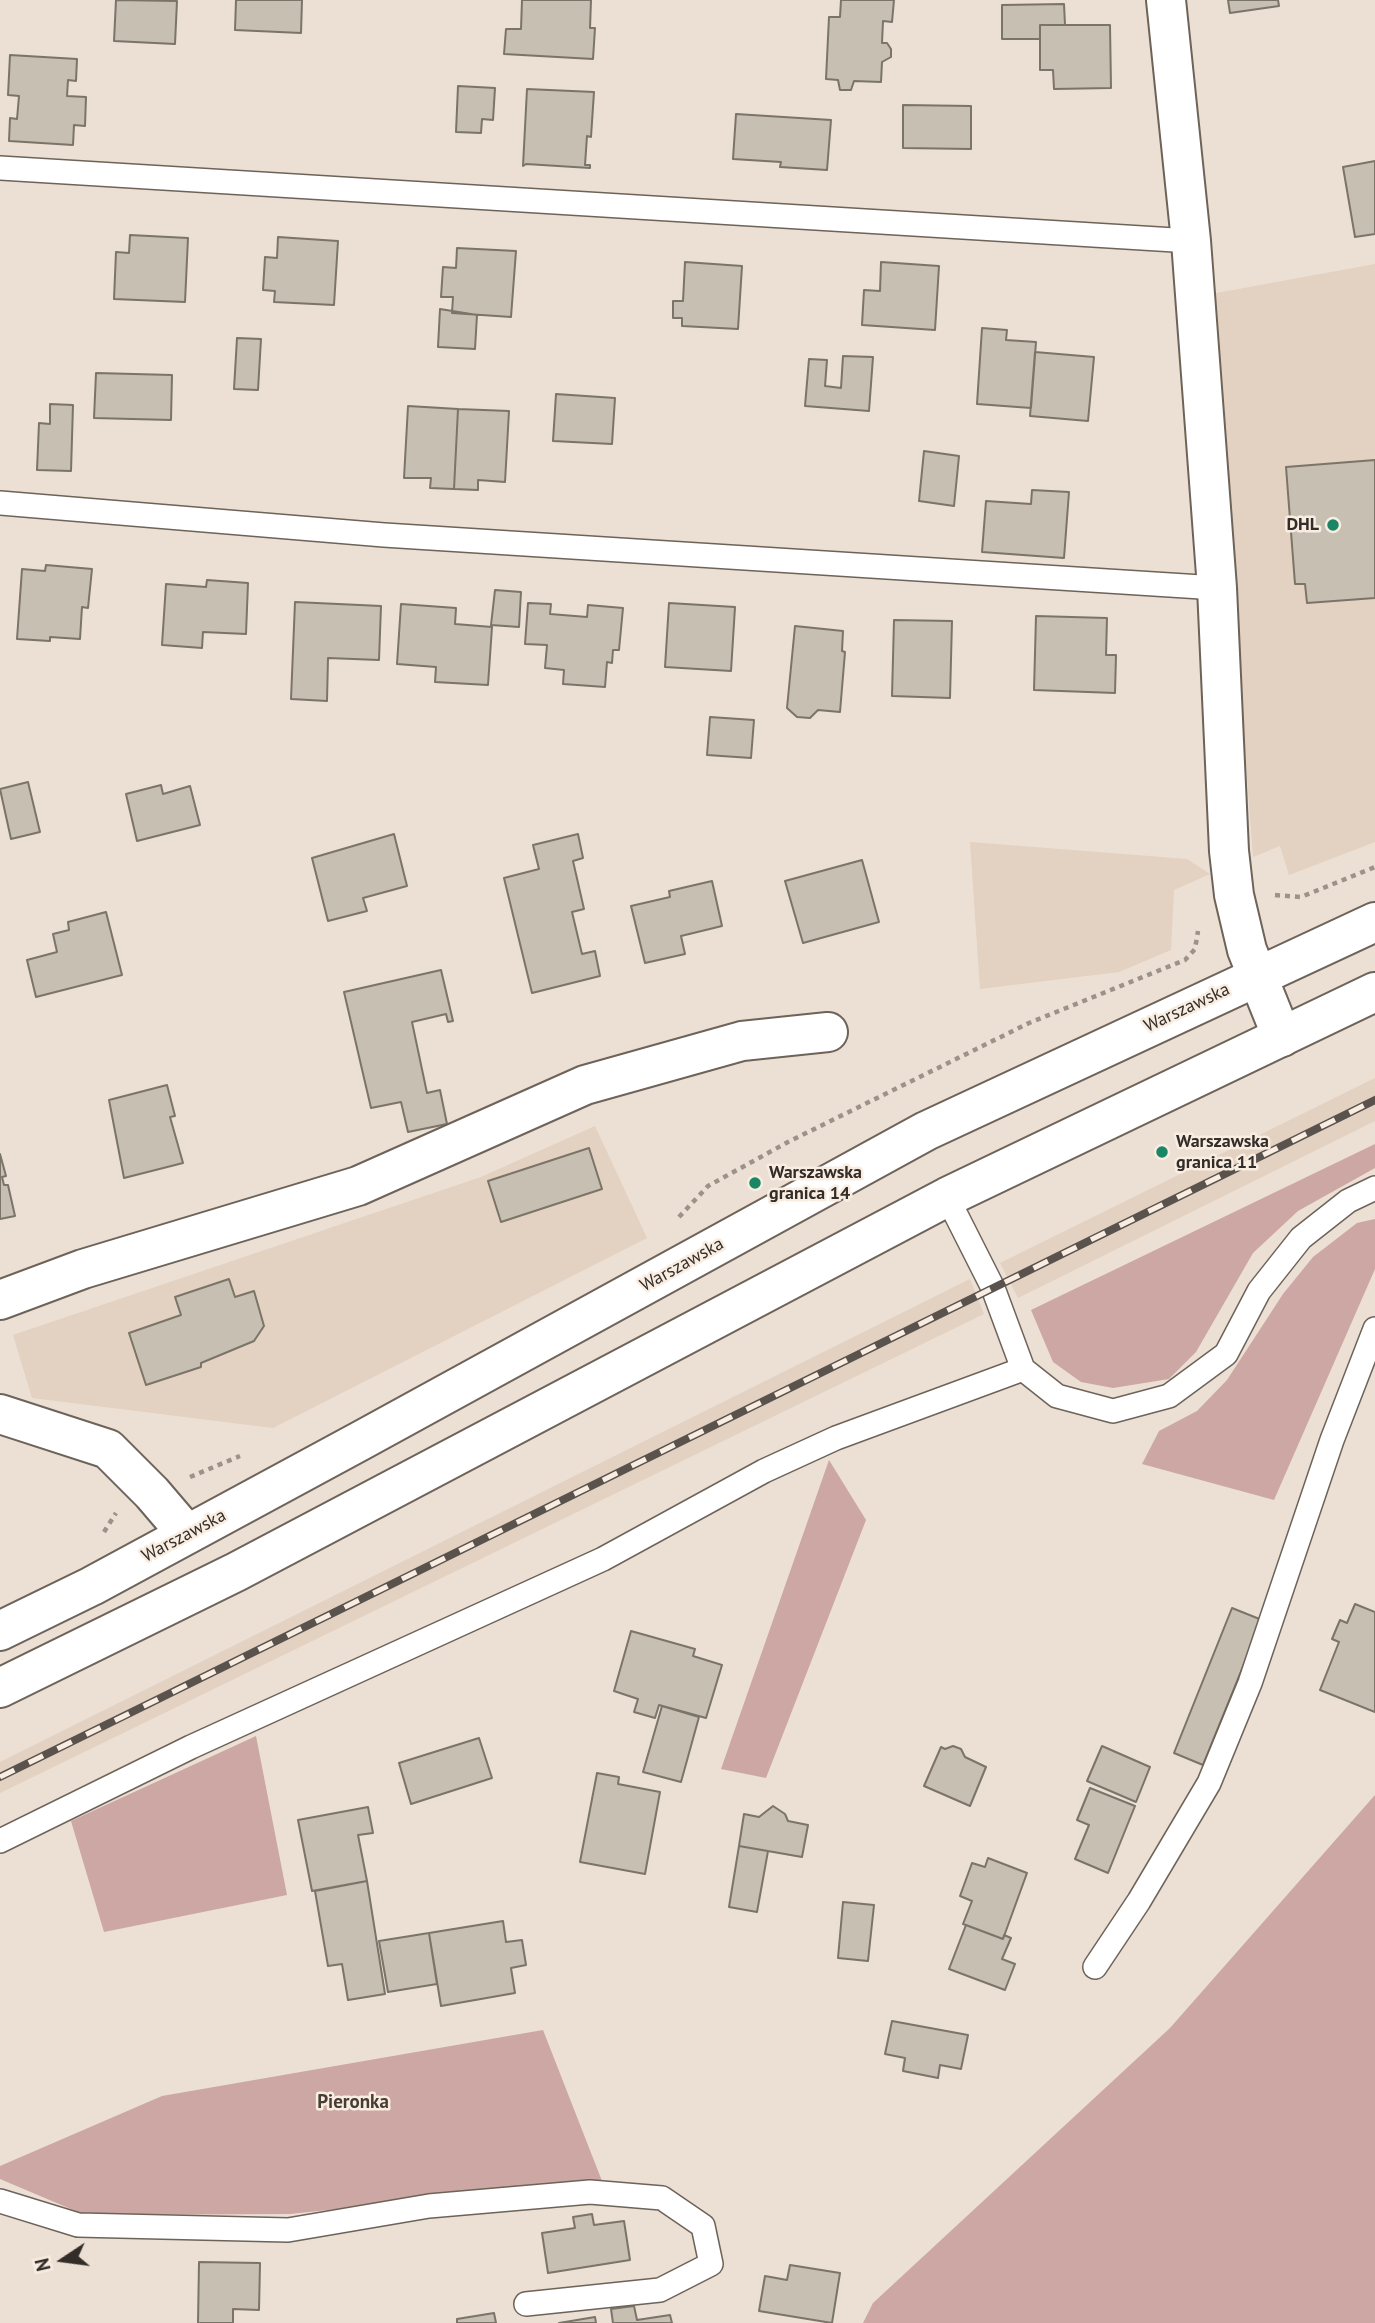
<!DOCTYPE html>
<style>
body{margin:0}
#map{position:relative;width:1375px;height:2323px;overflow:hidden;background:#ecdfd4;font-family:"PT Sans",sans-serif}
canvas{display:block}
.north{position:absolute;left:28px;top:2225px;width:70px;height:70px;-webkit-text-stroke:5px #f9ede1;paint-order:stroke;rotate:257deg;font-size:19px;font-weight:700;line-height:28px;text-align:center;color:#322d29}
.north::after{content:'';display:block;margin:auto;width:24px;height:32px;background:#322d29;clip-path:polygon(50% 0,100% 100%,50% 72%,0 100%)}
</style>
<div id="map">
<canvas width="1375" height="2323"></canvas>
<div class="north">N</div>
</div>
<script>
const ctx = document.querySelector('canvas').getContext('2d');
ctx.lineJoin = 'round';
function paint(path, color) { ctx.fillStyle = color; ctx.fill(path, 'evenodd'); }
function trace(path, color, width, dash) { ctx.strokeStyle = color; ctx.lineWidth = width; ctx.lineCap = dash ? 'butt' : 'round'; ctx.setLineDash(dash || []); ctx.stroke(path); }
function drawText(font, color, halo, rows, align = 'center') {
  ctx.font = font + ' "PT Sans",sans-serif'; ctx.lineWidth = 5; ctx.setLineDash([]); ctx.textBaseline = 'middle'; ctx.strokeStyle = halo; ctx.fillStyle = color; for (const [text, x, y, turn = 0] of rows) {
    ctx.save(); ctx.translate(x, y); ctx.rotate((+turn || 0) * Math.PI / 180); ctx.textAlign = isNaN(turn) ? turn : align; if (halo) ctx.strokeText(text, 0, 0); ctx.fillText(text, 0, 0); ctx.restore();
  }
}
const built = new Path2D(`
 M 1375,264 L 1375,842 L 1289,875 L 1280,846 L 1253,857 L 1211,294 Z
 M 970,842 L 1187,859 L 1210,874 L 1174,890 L 1171,950 L 1119,972 L 980,989 Z
 M 1375,1078 L 1375,1121 L 1018,1298 L 1000,1263 Z
 M 595,1126 L 647,1238 L 273,1428 L 32,1398 L 13,1335 L 481,1177 Z
 M 970,1279 L 984,1314 L 0,1793 L 0,1762 Z`);
const green = new Path2D(`
 M 1375,1144 L 1375,1168 L 1298,1211 L 1253,1253 L 1196,1352 L 1169,1379 L 1113,1388 L 1081,1382 L 1053,1362 L 1031,1310 Z
 M 1375,1219 L 1375,1269 L 1274,1500 L 1142,1464 L 1159,1431 L 1197,1411 L 1227,1380 L 1283,1294 L 1313,1257 L 1357,1223 Z
 M 829,1460 L 866,1520 L 766,1778 L 721,1769 Z
 M 256,1736 L 287,1895 L 104,1932 L 71,1821 Z
 M 1375,1795 L 1375,2323 L 863,2323 L 873,2303 L 1170,2028 Z
 M 543,2030 L 602,2181 L 290,2214 L 85,2215 L 0,2179 L 0,2166 L 162,2096 Z`);
const building = new Path2D(`
 M 116,0 L 177,1 L 175,44 L 114,41 Z
 M 236,0 L 302,0 L 301,33 L 235,30 Z
 M 522,0 L 591,0 L 590,28 L 595,28 L 593,59 L 504,54 L 506,29 L 521,29 Z
 M 841,0 L 894,0 L 892,22 L 883,21 L 882,43 L 887,43 L 891,49 L 891,57 L 882,62 L 881,82 L 854,81 L 851,90 L 840,90 L 838,80 L 826,79 L 829,17 L 840,17 Z
 M 1228,0 L 1278,0 L 1279,6 L 1230,13 Z
 M 1064,4 L 1065,25 L 1040,25 L 1040,39 L 1002,39 L 1002,5 Z
 M 1040,25 L 1110,25 L 1111,88 L 1054,89 L 1053,70 L 1040,70 Z
 M 10,55 L 77,59 L 76,81 L 68,80 L 67,96 L 86,97 L 85,126 L 74,125 L 73,145 L 9,141 L 10,118 L 17,119 L 19,96 L 8,95 Z
 M 458,86 L 495,88 L 493,120 L 482,119 L 481,133 L 456,132 Z
 M 527,89 L 594,92 L 591,137 L 587,136 L 585,165 L 590,165 L 590,168 L 526,164 L 523,166 Z
 M 903,105 L 971,106 L 971,149 L 903,148 Z
 M 736,114 L 831,120 L 827,170 L 780,167 L 781,162 L 733,159 Z
 M 1375,161 L 1375,234 L 1355,237 L 1343,167 Z
 M 130,235 L 188,238 L 185,302 L 114,299 L 116,252 L 129,253 Z
 M 278,237 L 338,241 L 334,305 L 274,302 L 275,291 L 263,290 L 265,257 L 277,258 Z
 M 457,248 L 516,251 L 511,317 L 452,313 L 453,297 L 441,297 L 443,267 L 456,268 Z
 M 685,262 L 742,266 L 738,329 L 682,326 L 682,318 L 673,318 L 673,301 L 683,301 Z
 M 881,262 L 939,266 L 935,330 L 862,325 L 864,290 L 880,291 Z
 M 440,309 L 477,315 L 475,349 L 438,347 Z
 M 982,328 L 1007,330 L 1006,340 L 1036,342 L 1031,408 L 977,404 Z
 M 237,338 L 261,339 L 258,390 L 234,389 Z
 M 1035,352 L 1094,357 L 1088,421 L 1030,416 Z
 M 843,356 L 873,357 L 869,411 L 805,406 L 809,359 L 827,360 L 825,386 L 841,388 Z
 M 96,373 L 172,375 L 171,420 L 94,418 Z
 M 556,394 L 615,398 L 612,444 L 553,441 Z
 M 50,404 L 73,405 L 71,471 L 37,470 L 39,423 L 50,424 Z
 M 408,406 L 458,409 L 454,489 L 430,488 L 431,478 L 404,478 Z
 M 458,409 L 509,411 L 505,482 L 478,480 L 478,490 L 454,489 Z
 M 924,451 L 959,456 L 954,506 L 919,501 Z
 M 1375,460 L 1375,598 L 1307,603 L 1305,584 L 1295,584 L 1286,467 Z
 M 1032,490 L 1069,492 L 1064,558 L 982,552 L 986,501 L 1031,504 Z
 M 46,565 L 92,569 L 88,608 L 82,607 L 80,639 L 50,637 L 50,641 L 17,639 L 22,569 L 45,571 Z
 M 207,580 L 248,583 L 246,634 L 203,632 L 202,648 L 162,645 L 166,584 L 206,587 Z
 M 495,590 L 521,592 L 519,627 L 491,625 Z
 M 295,602 L 381,606 L 379,660 L 328,658 L 327,701 L 291,699 Z
 M 528,603 L 551,604 L 550,614 L 587,617 L 588,605 L 623,608 L 619,650 L 613,650 L 612,663 L 607,662 L 605,687 L 563,684 L 564,670 L 545,668 L 547,645 L 525,644 Z
 M 669,603 L 735,607 L 731,671 L 665,667 Z
 M 401,604 L 456,608 L 455,624 L 492,627 L 488,685 L 435,682 L 436,667 L 397,664 Z
 M 1036,616 L 1107,618 L 1106,655 L 1116,655 L 1115,693 L 1034,690 Z
 M 894,620 L 952,621 L 950,698 L 892,696 Z
 M 795,626 L 843,631 L 842,651 L 845,652 L 840,712 L 818,710 L 810,718 L 797,717 L 787,708 Z
 M 710,717 L 754,720 L 751,758 L 707,755 Z
 M 28,782 L 40,832 L 11,839 L 0,789 Z
 M 161,785 L 163,794 L 190,786 L 200,825 L 137,841 L 126,794 Z
 M 394,834 L 407,886 L 363,898 L 367,911 L 328,921 L 312,858 Z
 M 578,834 L 583,858 L 573,861 L 584,909 L 572,912 L 582,954 L 595,951 L 600,976 L 532,993 L 504,878 L 539,869 L 533,845 Z
 M 862,860 L 879,922 L 803,943 L 785,881 Z
 M 712,881 L 722,926 L 681,936 L 685,954 L 645,963 L 631,906 L 670,897 L 669,891 Z
 M 106,912 L 122,975 L 36,997 L 27,960 L 57,952 L 53,934 L 69,930 L 68,922 Z
 M 441,970 L 453,1021 L 448,1022 L 446,1014 L 412,1022 L 427,1093 L 440,1090 L 447,1124 L 408,1132 L 401,1102 L 371,1108 L 344,992 Z
 M 167,1085 L 175,1116 L 170,1117 L 183,1163 L 124,1178 L 109,1100 Z
 M 589,1148 L 602,1189 L 501,1222 L 488,1181 Z
 M 0,1154 L 6,1176 L 2,1177 L 4,1185 L 8,1185 L 15,1216 L 0,1219 Z
 M 229,1279 L 235,1297 L 254,1291 L 264,1326 L 254,1341 L 201,1363 L 201,1367 L 146,1385 L 129,1333 L 181,1315 L 175,1297 Z
 M 1355,1604 L 1375,1612 L 1375,1712 L 1320,1690 L 1339,1642 L 1332,1639 L 1340,1620 L 1347,1623 Z
 M 1232,1608 L 1262,1620 L 1203,1765 L 1174,1753 Z
 M 631,1631 L 695,1649 L 693,1656 L 722,1665 L 706,1718 L 659,1705 L 655,1718 L 634,1712 L 638,1699 L 614,1691 Z
 M 662,1706 L 699,1717 L 681,1782 L 643,1772 Z
 M 479,1738 L 492,1778 L 411,1804 L 399,1763 Z
 M 953,1746 L 961,1749 L 965,1757 L 986,1767 L 970,1806 L 924,1786 L 941,1747 L 945,1749 Z
 M 1102,1746 L 1150,1767 L 1136,1802 L 1087,1781 Z
 M 597,1773 L 619,1777 L 618,1784 L 660,1792 L 645,1874 L 580,1862 Z
 M 1090,1788 L 1135,1806 L 1108,1873 L 1075,1859 L 1089,1825 L 1077,1820 Z
 M 773,1806 L 785,1814 L 788,1821 L 808,1825 L 802,1857 L 739,1846 L 744,1814 L 759,1817 Z
 M 368,1807 L 373,1833 L 358,1835 L 367,1881 L 312,1891 L 298,1820 Z
 M 739,1846 L 768,1851 L 757,1912 L 729,1907 Z
 M 988,1858 L 1027,1873 L 1003,1939 L 963,1924 L 972,1901 L 960,1896 L 972,1863 L 985,1867 Z
 M 367,1881 L 385,1994 L 348,2000 L 342,1964 L 328,1966 L 315,1891 Z
 M 843,1902 L 874,1905 L 868,1961 L 838,1958 Z
 M 503,1921 L 506,1942 L 522,1940 L 526,1965 L 511,1968 L 515,1993 L 441,2006 L 429,1933 Z
 M 966,1925 L 1003,1939 L 1004,1935 L 1011,1938 L 1002,1959 L 1015,1964 L 1005,1990 L 949,1969 Z
 M 429,1933 L 437,1984 L 388,1992 L 379,1941 Z
 M 892,2021 L 968,2035 L 961,2069 L 940,2065 L 938,2078 L 903,2071 L 905,2058 L 885,2054 Z
 M 592,2214 L 594,2225 L 624,2221 L 630,2260 L 548,2273 L 542,2233 L 575,2228 L 573,2217 Z
 M 199,2262 L 260,2263 L 259,2310 L 233,2309 L 233,2323 L 198,2323 Z
 M 790,2265 L 840,2273 L 832,2323 L 759,2311 L 765,2276 L 787,2280 Z
 M 634,2306 L 637,2320 L 670,2315 L 672,2323 L 613,2323 L 611,2309 Z
 M 494,2313 L 496,2323 L 457,2323 L 457,2319 Z
 M 595,2317 L 596,2323 L 559,2323 Z`);
const path = new Path2D(`
 M 1275,895 L 1301,897 L 1375,867
 M 679,1217 L 708,1186 L 788,1142 L 1029,1023 L 1185,960 L 1195,949 L 1198,931
 M 190,1477 L 240,1456
 M 104,1532 L 116,1513`);
const service = new Path2D(`
 M 0,168 L 1191,241
 M 0,503 L 384,535 L 1217,588
 M 947,1197 L 993,1288 L 1023,1369 L 1057,1396 L 1113,1411 L 1169,1396 L 1226,1354 L 1259,1291 L 1301,1238 L 1348,1201 L 1375,1188
 M 0,1841 L 191,1747 L 603,1559 L 764,1471 L 836,1438 L 1023,1369
 M 1095,1967 L 1139,1901 L 1209,1783 L 1250,1683 L 1332,1440 L 1375,1329
 M 0,2201 L 78,2225 L 288,2230 L 429,2206 L 590,2192 L 662,2198 L 703,2226 L 711,2264 L 660,2290 L 526,2304`);
const minor = new Path2D(`
 M 1166,0 L 1191,241 L 1217,588 L 1229,851 L 1234,895 L 1247,950 L 1282,1037
 M 0,1300 L 83,1269 L 358,1186 L 585,1085 L 742,1041 L 828,1032
 M 0,1414 L 108,1449 L 152,1493 L 187,1534`);
const secondary = new Path2D(`
 M 0,1631 L 92,1586 L 362,1440 L 926,1131 L 1375,922
 M 0,1688 L 236,1572 L 947,1197 L 1375,992`);
const rail = new Path2D(`
 M 0,1777 L 1375,1100`);
const markers = [
 [1333,525,7,"#1a8663"],
 [1162,1152,7,"#1a8663"],
 [755,1183,7,"#1a8663"]
];
const poiNames = [
 ["DHL",1319,525,"right"],
 ["Warszawska",1176,1142],
 ["granica 11",1176,1163],
 ["Warszawska",769,1173],
 ["granica 14",769,1194]
];
const streetNames = [
 ["Warszawska",1187,1008,-25],
 ["Warszawska",682,1265,-29],
 ["Warszawska",184,1536,-28]
];
const neighbourhoodNames = [
 ["Pieronka",353,2103]
];
paint(built, '#e3d1c1');
paint(green, '#cca7a3');
paint(building, '#c6bfb2');
trace(building, '#7b7468', 2);
trace(service, '#6d6359', 26);
trace(minor, '#6d6359', 42);
trace(secondary, '#6d6359', 42);
trace(path, '#9c928a', 4.5, [5, 5]);
trace(service, '#fff', 23);
trace(minor, '#fff', 38);
trace(secondary, '#fff', 38);
trace(rail, '#59524d', 8);
trace(rail, '#f9ede1', 5, [16]);
for (const [x, y, r, color] of markers) { const dot = new Path2D(); dot.arc(x, y, r, 0, 2 * Math.PI); ctx.fillStyle = color; ctx.fill(dot); trace(dot, '#f9ede1', 2.5); }
drawText('bold 18px', '#322d29', '#f9ede1', poiNames, 'left');
drawText('18px', '#322d29', '#f9ede1', streetNames);
drawText('bold 19px', '#473d34', '#f9ede1', neighbourhoodNames);
</script>
